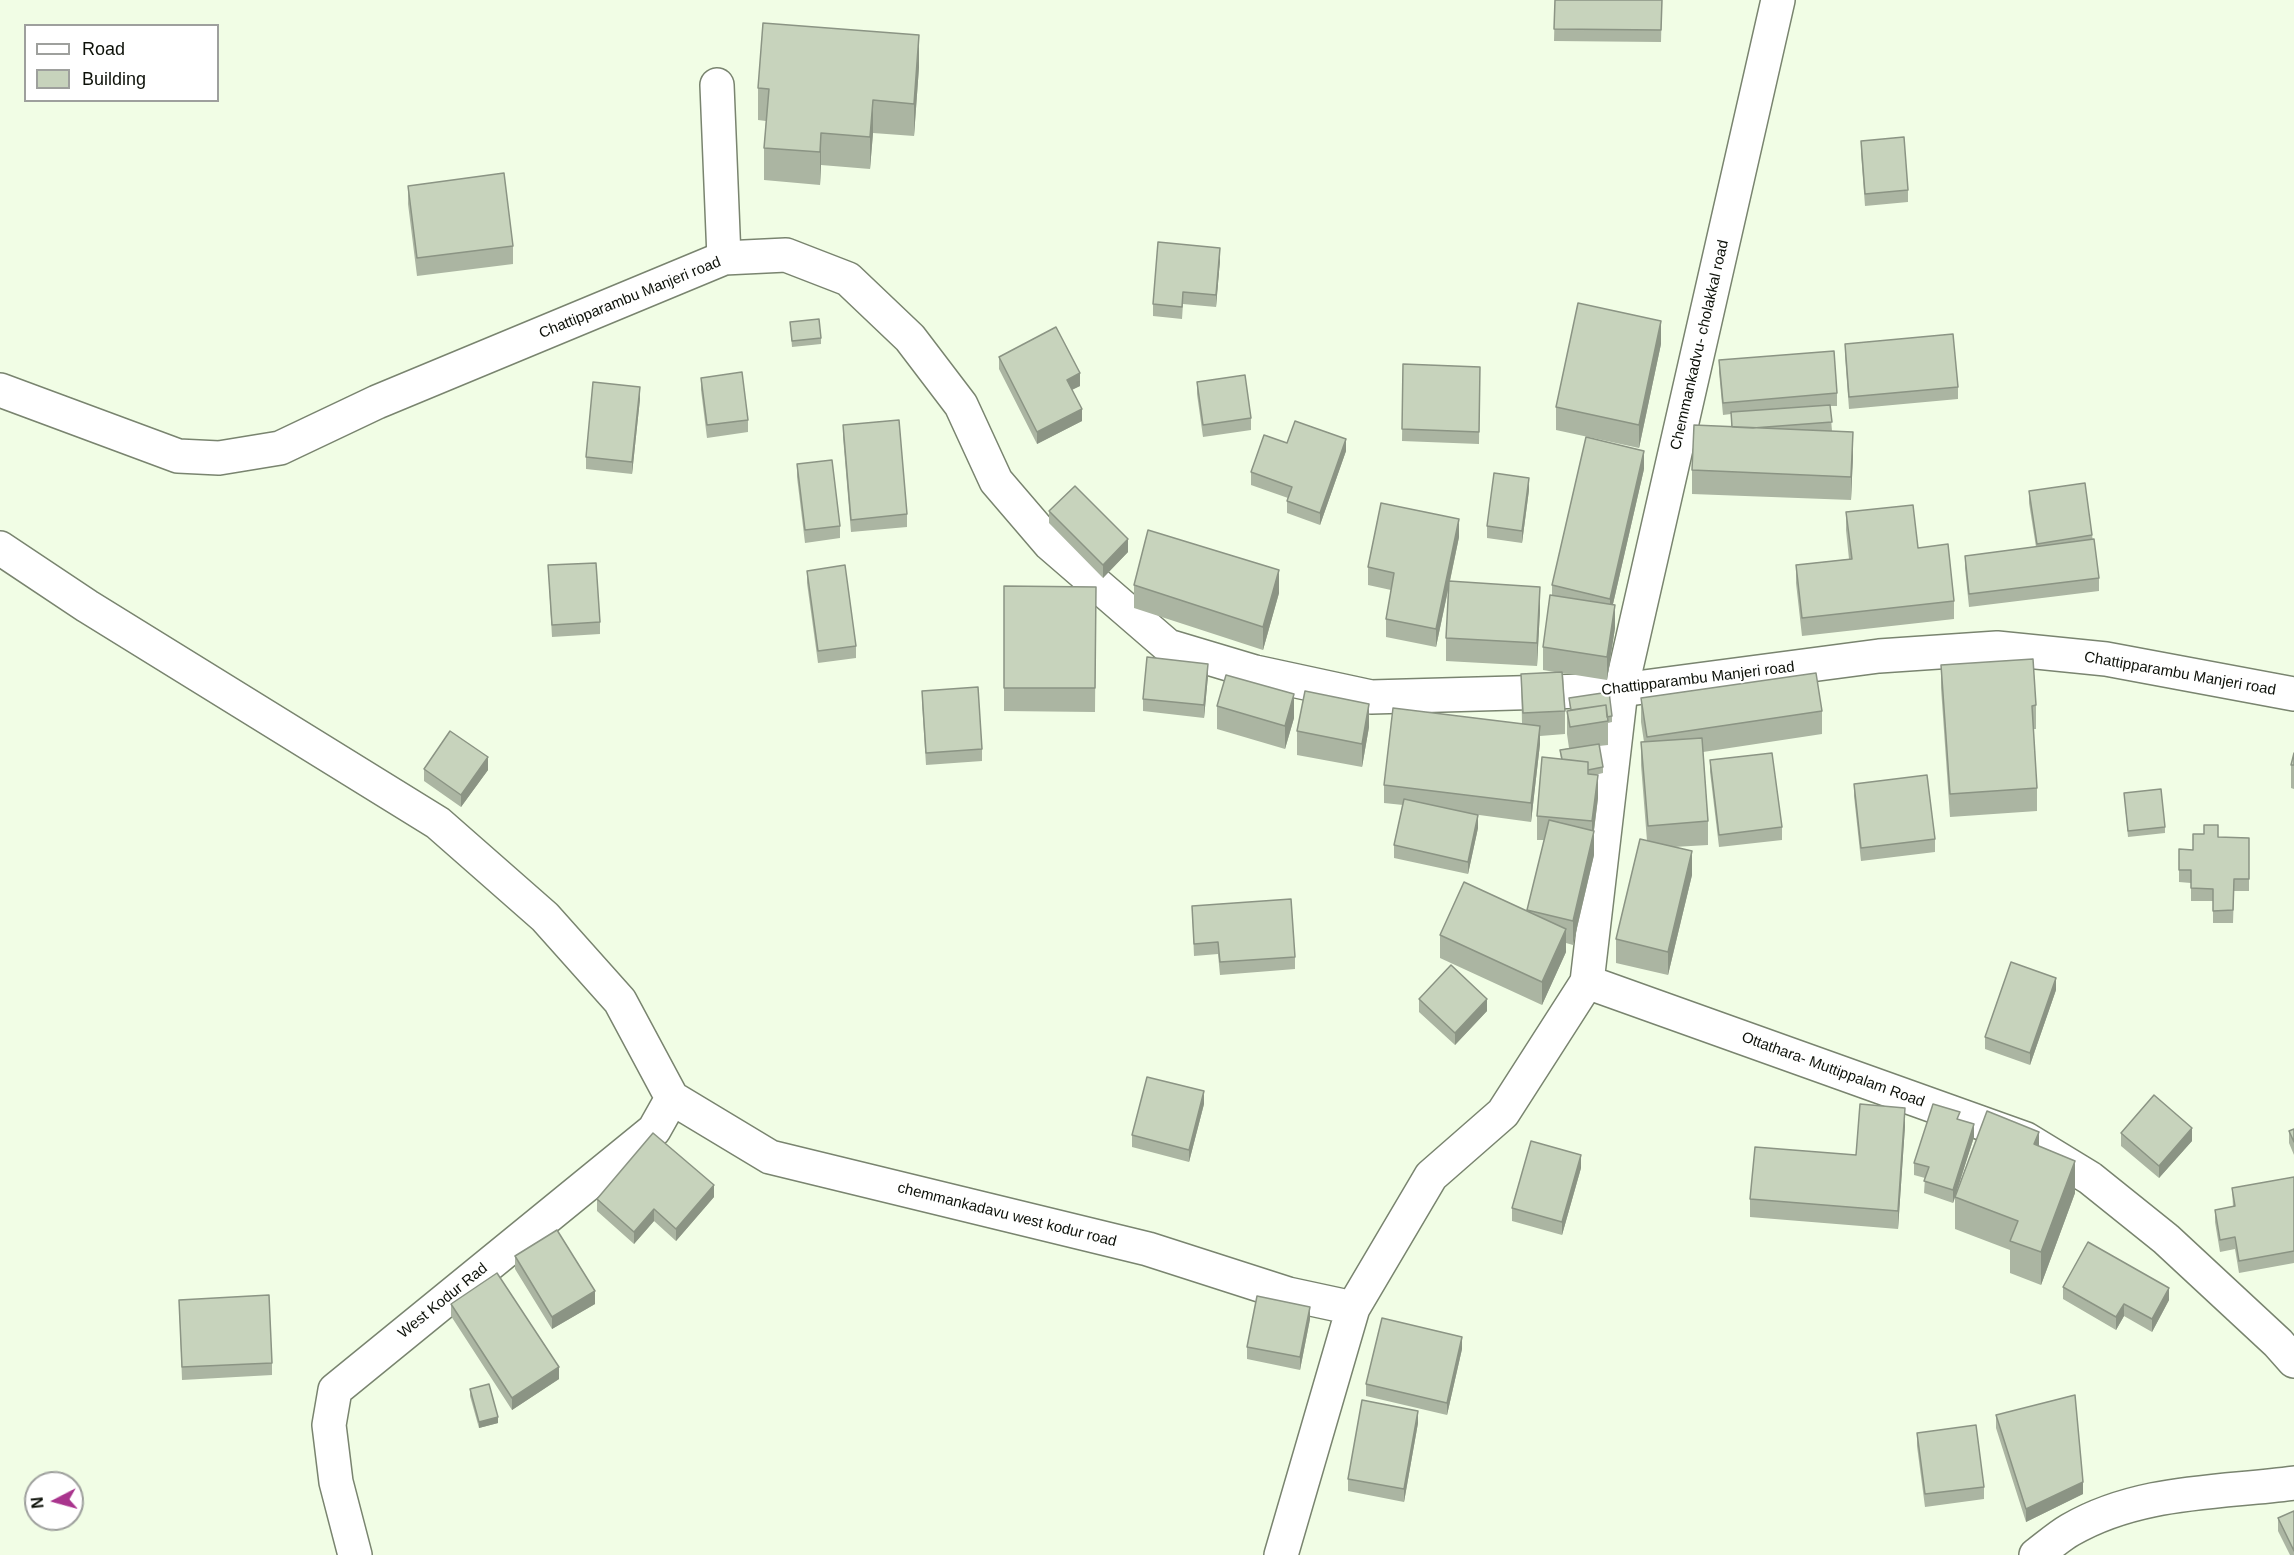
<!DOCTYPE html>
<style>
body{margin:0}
#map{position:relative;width:2294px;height:1555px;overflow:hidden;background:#f1fde5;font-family:Arial,sans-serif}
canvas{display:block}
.legend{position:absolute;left:24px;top:24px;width:195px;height:78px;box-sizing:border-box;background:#fff;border:2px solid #9ea09d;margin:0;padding:8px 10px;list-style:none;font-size:18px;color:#0d1109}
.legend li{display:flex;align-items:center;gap:12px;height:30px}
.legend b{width:30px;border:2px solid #9ea09d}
.north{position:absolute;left:24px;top:1471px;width:60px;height:60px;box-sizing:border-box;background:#fff;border:2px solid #9ea09d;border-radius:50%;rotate:264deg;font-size:16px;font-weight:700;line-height:24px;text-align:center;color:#0d1109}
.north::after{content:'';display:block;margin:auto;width:21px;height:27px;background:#a9348d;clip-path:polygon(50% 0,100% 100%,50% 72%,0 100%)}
</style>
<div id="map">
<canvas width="2294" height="1555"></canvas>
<ul class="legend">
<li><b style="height:8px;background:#fff"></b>Road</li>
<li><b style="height:16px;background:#c7d3bc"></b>Building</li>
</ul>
<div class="north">N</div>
</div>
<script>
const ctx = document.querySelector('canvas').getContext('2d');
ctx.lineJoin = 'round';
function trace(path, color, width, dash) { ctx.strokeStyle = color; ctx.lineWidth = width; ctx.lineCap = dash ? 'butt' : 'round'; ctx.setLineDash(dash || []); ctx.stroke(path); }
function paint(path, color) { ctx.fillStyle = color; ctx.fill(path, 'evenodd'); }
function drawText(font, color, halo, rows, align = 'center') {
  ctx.font = font + ' Arial,sans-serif'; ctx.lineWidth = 4.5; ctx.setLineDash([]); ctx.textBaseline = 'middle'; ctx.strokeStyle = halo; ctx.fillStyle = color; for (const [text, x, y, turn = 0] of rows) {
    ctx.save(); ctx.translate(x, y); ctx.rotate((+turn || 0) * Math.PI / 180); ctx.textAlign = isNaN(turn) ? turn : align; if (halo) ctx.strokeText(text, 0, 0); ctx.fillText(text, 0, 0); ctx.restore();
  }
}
const minor = new Path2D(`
 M 717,85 L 724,258
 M 0,548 L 87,606 L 438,823 L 545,917 L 620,1001 L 672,1098
 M 1587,982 L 2026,1139 L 2090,1178 L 2166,1239 L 2278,1343 L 2294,1361
 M 672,1098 L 770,1157 L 1148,1249 L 1288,1294 L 1353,1308
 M 355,1555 L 336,1482 L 329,1425 L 335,1390 L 654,1130 L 672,1098
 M 1281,1555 L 1353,1308 L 1431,1176 L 1503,1113 L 1587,982 L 1621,690 L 1778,0
 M 2036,1555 C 2047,1547 2058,1537 2070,1530 C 2139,1490 2218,1493 2294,1483`);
const secondary = new Path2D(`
 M 0,390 L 178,456 L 219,458 L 280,448 L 377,402 L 724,258 L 786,255 L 848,279 L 910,338 L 961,405 L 996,481 L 1050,544 L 1168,646 L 1255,672 L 1371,697 L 1621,690 L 1879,656 L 1997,648 L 2106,659 L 2294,694`);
const wall = new Path2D(`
 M 1555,0 L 1662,0 L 1661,42 L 1554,41 Z
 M 919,67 L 914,136 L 873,133 L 870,169 L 821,165 L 820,185 L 764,180 L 764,148 L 766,121 L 758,120 L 758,88 Z
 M 1861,141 L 1908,190 L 1908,202 L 1865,206 L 1861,153 Z
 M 408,186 L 513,246 L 513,264 L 417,276 L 408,204 Z
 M 1220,260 L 1216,307 L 1183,304 L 1182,319 L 1153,316 L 1153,304 Z
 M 790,322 L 821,338 L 821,344 L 792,347 Z
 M 1661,344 L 1639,448 L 1556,430 L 1556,407 Z
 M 1845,344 L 1958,387 L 1958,399 L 1849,409 L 1845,356 Z
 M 999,357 L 1080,386 L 1072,390 L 1082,421 L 1037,444 L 999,369 Z
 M 1719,360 L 1837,393 L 1837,406 L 1830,406 L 1832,431 L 1853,455 L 1851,500 L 1692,494 L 1692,470 L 1732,427 L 1731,414 L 1723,415 L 1719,372 Z
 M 1403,364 L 1480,367 L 1479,444 L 1402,441 Z
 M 701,378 L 748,420 L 748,432 L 707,438 L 701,390 Z
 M 1197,382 L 1251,418 L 1251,430 L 1203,437 L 1197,394 Z
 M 640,399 L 632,474 L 586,469 L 586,457 Z
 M 843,425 L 907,514 L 907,527 L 851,532 L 843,437 Z
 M 1287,443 L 1346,451 L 1320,525 L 1287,513 L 1287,501 L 1288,498 L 1251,485 L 1251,472 Z
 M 797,464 L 840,526 L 840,538 L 805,543 L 797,477 Z
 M 1644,469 L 1613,604 L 1615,628 L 1607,680 L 1563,673 L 1565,711 L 1565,734 L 1540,736 L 1540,744 L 1531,822 L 1472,814 L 1478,828 L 1468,874 L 1394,858 L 1394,845 L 1403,805 L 1384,803 L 1384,785 L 1522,724 L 1521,674 L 1555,672 L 1543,670 L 1543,647 L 1552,595 L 1552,585 Z
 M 1529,490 L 1522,543 L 1487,538 L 1487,526 Z
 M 2029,491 L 2092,535 L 2099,578 L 2099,591 L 1969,607 L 1965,568 L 1965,556 L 2036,547 L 2029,503 Z
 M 1049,511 L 1128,552 L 1103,578 L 1049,523 Z
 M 1846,512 L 1918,548 L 1954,601 L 1954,619 L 1802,636 L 1796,583 L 1796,565 L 1849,559 L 1846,530 Z
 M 1459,537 L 1450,581 L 1540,610 L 1537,666 L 1446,661 L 1446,638 L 1449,586 L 1436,647 L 1386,637 L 1386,619 L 1391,590 L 1368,585 L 1368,567 Z
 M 548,565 L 600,622 L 600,634 L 552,637 Z
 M 807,571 L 856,646 L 856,658 L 818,663 L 807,583 Z
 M 1134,585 L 1279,593 L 1263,650 L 1134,608 Z
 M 1004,586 L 1096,587 L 1095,712 L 1004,711 Z
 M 1941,665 L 2036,705 L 2036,729 L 2033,729 L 2037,788 L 2037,811 L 1950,817 L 1941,688 Z
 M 1208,676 L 1204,718 L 1143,711 L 1143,699 Z
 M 922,691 L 982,749 L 982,761 L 926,765 L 922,703 Z
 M 1569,698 L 1612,716 L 1612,722 L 1608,723 L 1608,745 L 1599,746 L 1603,767 L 1603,773 L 1595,775 L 1598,798 L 1594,831 L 1594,855 L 1573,945 L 1566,943 L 1566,952 L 1542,1005 L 1440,958 L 1440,935 L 1527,911 L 1544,840 L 1537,840 L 1537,816 L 1561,759 L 1560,750 L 1569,748 L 1567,734 L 1567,711 L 1570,710 Z
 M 1641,698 L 1822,711 L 1822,734 L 1703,752 L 1708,821 L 1708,845 L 1674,847 L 1692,875 L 1668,975 L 1616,963 L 1616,939 L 1647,841 L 1641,765 L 1641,742 L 1644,742 L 1641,722 Z
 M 1217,706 L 1294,718 L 1285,749 L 1217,729 Z
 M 1369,727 L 1362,767 L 1297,755 L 1297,731 Z
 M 2294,753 L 2294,789 L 2291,788 L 2291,765 Z
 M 1710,760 L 1782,827 L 1782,840 L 1719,847 L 1710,772 Z
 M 424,769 L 488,770 L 461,807 L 424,781 Z
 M 1854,784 L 1935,839 L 1935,852 L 1861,861 L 1854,796 Z
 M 2124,793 L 2165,827 L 2165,833 L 2128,837 Z
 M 2218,837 L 2249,838 L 2249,891 L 2234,891 L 2233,923 L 2213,923 L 2213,901 L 2191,901 L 2191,883 L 2179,882 L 2179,849 L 2193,850 Z
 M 1192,906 L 1295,957 L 1295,969 L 1220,975 L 1218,954 L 1194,956 Z
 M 2056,990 L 2030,1065 L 1985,1049 L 1985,1037 Z
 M 1419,999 L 1487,1011 L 1455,1045 L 1419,1012 Z
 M 1204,1104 L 1189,1162 L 1132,1147 L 1132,1135 Z
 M 1960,1120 L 1974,1137 L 1957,1190 L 2039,1146 L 2075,1193 L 2041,1285 L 2010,1273 L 2010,1250 L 1955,1229 L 1955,1198 L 1953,1203 L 1924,1193 L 1925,1178 L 1914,1175 L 1914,1163 Z
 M 1905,1126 L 1898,1229 L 1750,1217 L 1750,1199 L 1856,1155 Z
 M 2294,1129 L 2294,1155 L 2289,1143 L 2289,1131 Z
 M 2121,1133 L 2192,1141 L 2159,1178 L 2121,1146 Z
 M 1581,1168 L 1562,1235 L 1512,1221 L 1512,1208 Z
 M 2294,1177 L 2294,1263 L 2239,1273 L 2235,1249 L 2220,1252 L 2215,1222 L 2215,1210 L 2233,1207 L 2232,1188 Z
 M 714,1197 L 676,1241 L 654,1221 L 634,1244 L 597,1211 L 597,1199 Z
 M 515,1256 L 595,1304 L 552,1329 L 515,1269 Z
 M 2063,1287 L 2169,1300 L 2152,1332 L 2124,1316 L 2116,1330 L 2063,1299 Z
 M 179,1300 L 272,1363 L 272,1375 L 182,1380 Z
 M 451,1304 L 559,1379 L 512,1410 L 451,1316 Z
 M 1310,1319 L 1300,1370 L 1247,1359 L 1247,1347 Z
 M 1462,1349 L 1447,1415 L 1366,1396 L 1366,1384 Z
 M 470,1389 L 498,1423 L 479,1428 L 470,1396 Z
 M 1996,1415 L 2083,1494 L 2026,1522 L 1996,1428 Z
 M 1418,1423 L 1404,1502 L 1348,1491 L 1348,1479 Z
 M 1917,1433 L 1984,1487 L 1984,1499 L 1925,1507 L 1917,1446 Z
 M 2294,1511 L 2294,1555 L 2290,1555 L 2278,1531 L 2278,1518 Z`);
const shadedWall = new Path2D(`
 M 919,35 L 919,67 L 914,136 L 914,104 Z
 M 873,100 L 873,133 L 870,169 L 870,137 Z
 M 821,133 L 821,165 L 820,185 L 820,152 Z
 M 1220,248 L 1220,260 L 1216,307 L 1216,295 Z
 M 1661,321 L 1661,344 L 1639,448 L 1639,425 Z
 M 1080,373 L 1080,386 L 1067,392 L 1067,380 Z
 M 640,387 L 640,399 L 632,474 L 632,462 Z
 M 1082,409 L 1082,421 L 1037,444 L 1037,432 Z
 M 1853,432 L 1853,455 L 1851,500 L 1851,477 Z
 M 1346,439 L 1346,451 L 1320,525 L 1320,513 Z
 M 1644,451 L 1644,469 L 1610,617 L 1610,599 Z
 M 1529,478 L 1529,490 L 1522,543 L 1522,531 Z
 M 1459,519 L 1459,537 L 1436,647 L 1436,629 Z
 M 1128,539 L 1128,552 L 1103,578 L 1103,565 Z
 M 1279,570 L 1279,593 L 1263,650 L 1263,627 Z
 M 1540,587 L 1540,610 L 1537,666 L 1537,643 Z
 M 1615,605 L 1615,628 L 1607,680 L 1607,657 Z
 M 1208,664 L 1208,676 L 1204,718 L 1204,705 Z
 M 1294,694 L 1294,718 L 1285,749 L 1285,726 Z
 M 1369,704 L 1369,727 L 1362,767 L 1362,744 Z
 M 1540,726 L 1540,744 L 1531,822 L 1531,803 Z
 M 488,757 L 488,770 L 461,807 L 461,795 Z
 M 1598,775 L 1598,798 L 1593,837 L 1594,831 L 1594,855 L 1573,945 L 1573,921 L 1592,841 L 1592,821 Z
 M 1478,815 L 1478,828 L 1468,874 L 1468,862 Z
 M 1692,851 L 1692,875 L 1668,975 L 1668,952 Z
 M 1566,929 L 1566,952 L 1542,1005 L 1542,982 Z
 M 2056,978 L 2056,990 L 2030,1065 L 2030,1053 Z
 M 1487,999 L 1487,1011 L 1455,1045 L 1455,1033 Z
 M 1204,1091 L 1204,1104 L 1189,1162 L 1189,1150 Z
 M 1905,1108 L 1905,1126 L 1898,1229 L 1898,1211 Z
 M 1974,1124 L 1974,1137 L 1953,1203 L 1953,1190 Z
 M 2192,1128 L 2192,1141 L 2159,1178 L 2159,1166 Z
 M 2039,1132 L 2039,1164 L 2034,1144 Z
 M 1581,1155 L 1581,1168 L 1562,1235 L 1562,1222 Z
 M 2075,1161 L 2075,1193 L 2041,1285 L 2041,1252 Z
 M 714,1185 L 714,1197 L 676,1241 L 676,1229 Z
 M 654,1209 L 654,1221 L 634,1244 L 634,1232 Z
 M 2169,1288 L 2169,1300 L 2152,1332 L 2152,1319 Z
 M 595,1291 L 595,1304 L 552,1329 L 552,1317 Z
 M 2124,1304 L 2124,1316 L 2116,1330 L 2116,1317 Z
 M 1310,1307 L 1310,1319 L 1300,1370 L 1300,1357 Z
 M 1462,1337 L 1462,1349 L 1447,1415 L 1447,1403 Z
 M 559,1367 L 559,1379 L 512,1410 L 512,1398 Z
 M 1418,1411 L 1418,1423 L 1404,1502 L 1404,1489 Z
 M 498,1417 L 498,1423 L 479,1428 L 479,1422 Z
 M 2083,1482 L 2083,1494 L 2026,1522 L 2026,1509 Z`);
const building = new Path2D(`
 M 1555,0 L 1662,0 L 1661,30 L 1554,29 Z
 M 763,23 L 919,35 L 914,104 L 873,100 L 870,137 L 821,133 L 820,152 L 764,148 L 769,89 L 758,88 Z
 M 1904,137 L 1908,190 L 1865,194 L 1861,141 Z
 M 504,173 L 513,246 L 417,258 L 408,186 Z
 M 1158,242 L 1220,248 L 1216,295 L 1183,292 L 1182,307 L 1153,304 Z
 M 1578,303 L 1661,321 L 1639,425 L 1556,407 Z
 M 819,319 L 821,338 L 792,341 L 790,322 Z
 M 1056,327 L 1080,373 L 1067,380 L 1082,409 L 1037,432 L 999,357 Z
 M 1953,334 L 1958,387 L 1849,397 L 1845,344 Z
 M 1834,351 L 1837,393 L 1723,403 L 1719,360 Z
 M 1403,364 L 1480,367 L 1479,432 L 1402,429 Z
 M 742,372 L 748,420 L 707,425 L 701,378 Z
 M 1245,375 L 1251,418 L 1203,425 L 1197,382 Z
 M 593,382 L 640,387 L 632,462 L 586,457 Z
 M 1830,405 L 1832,422 L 1753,428 L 1732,427 L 1731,412 Z
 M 899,420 L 907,514 L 851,520 L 843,425 Z
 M 1295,421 L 1346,439 L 1320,513 L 1287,501 L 1292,487 L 1251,472 L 1264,435 L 1287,443 Z
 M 1694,425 L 1853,432 L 1851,477 L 1692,470 Z
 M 1586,437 L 1644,451 L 1610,599 L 1552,585 Z
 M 832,460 L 840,526 L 805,530 L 797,464 Z
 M 1494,473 L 1529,478 L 1522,531 L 1487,526 Z
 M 2085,483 L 2092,535 L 2037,544 L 2029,491 Z
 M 1075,486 L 1128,539 L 1103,565 L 1049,511 Z
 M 1381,503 L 1459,519 L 1436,629 L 1386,619 L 1394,573 L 1368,567 Z
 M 1913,505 L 1918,548 L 1948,544 L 1954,601 L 1802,618 L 1796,565 L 1852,559 L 1846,512 Z
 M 1148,530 L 1279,570 L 1263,627 L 1134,585 Z
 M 2094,539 L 2099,578 L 1969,594 L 1965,556 Z
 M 596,563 L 600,622 L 552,625 L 548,565 Z
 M 845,565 L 856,646 L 818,651 L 807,571 Z
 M 1449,581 L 1540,587 L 1537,643 L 1446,638 Z
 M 1004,586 L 1096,587 L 1095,688 L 1004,688 Z
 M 1550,595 L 1615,605 L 1607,657 L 1543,647 Z
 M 1147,657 L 1208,664 L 1204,705 L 1143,699 Z
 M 2033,659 L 2036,705 L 2032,706 L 2037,788 L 1950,794 L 1941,665 Z
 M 1562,672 L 1565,711 L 1523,713 L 1521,674 Z
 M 1816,673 L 1822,711 L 1647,737 L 1641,698 Z
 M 1226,675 L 1294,694 L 1285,726 L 1217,706 Z
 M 978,687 L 982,749 L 926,753 L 922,691 Z
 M 1305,691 L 1369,704 L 1362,744 L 1297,731 Z
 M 1609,692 L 1612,716 L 1607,717 L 1606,705 L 1571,710 L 1569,698 Z
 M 1606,705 L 1608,721 L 1570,727 L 1567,711 Z
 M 1393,708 L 1540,726 L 1531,803 L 1384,785 Z
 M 450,731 L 488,757 L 461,795 L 424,769 Z
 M 1702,738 L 1708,821 L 1648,826 L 1641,742 Z
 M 1599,744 L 1603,767 L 1588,770 L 1588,762 L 1562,759 L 1560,750 Z
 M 1772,753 L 1782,827 L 1719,835 L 1710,760 Z
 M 2294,753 L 2294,765 L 2291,765 Z
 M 1542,757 L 1588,762 L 1588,774 L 1598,775 L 1592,821 L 1537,816 Z
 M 1927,775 L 1935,839 L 1861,848 L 1854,784 Z
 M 2161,789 L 2165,827 L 2128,831 L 2124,793 Z
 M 1404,799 L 1478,815 L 1468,862 L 1394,845 Z
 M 1549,820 L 1594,831 L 1573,921 L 1527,910 Z
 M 2204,825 L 2218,825 L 2218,837 L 2249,838 L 2249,879 L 2234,879 L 2233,910 L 2213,911 L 2213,889 L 2191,888 L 2191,870 L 2179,870 L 2179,849 L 2193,850 L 2193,834 L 2204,834 Z
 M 1640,839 L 1692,851 L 1668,952 L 1616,939 Z
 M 1464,882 L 1566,929 L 1542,982 L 1440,935 Z
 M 1291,899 L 1295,957 L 1220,962 L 1218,942 L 1194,944 L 1192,906 Z
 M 2011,962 L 2056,978 L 2030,1053 L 1985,1037 Z
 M 1451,965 L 1487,999 L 1455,1033 L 1419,999 Z
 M 1147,1077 L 1204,1091 L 1189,1150 L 1132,1135 Z
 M 2154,1095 L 2192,1128 L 2159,1166 L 2121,1133 Z
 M 1860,1104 L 1905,1108 L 1898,1211 L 1750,1199 L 1755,1147 L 1856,1155 Z
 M 1933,1104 L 1960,1112 L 1957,1119 L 1974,1124 L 1953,1190 L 1924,1181 L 1929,1167 L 1914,1163 Z
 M 1987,1111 L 2039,1132 L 2034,1144 L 2075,1161 L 2041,1252 L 2010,1241 L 2018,1221 L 1955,1197 Z
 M 2294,1129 L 2294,1142 L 2289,1131 Z
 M 653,1133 L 714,1185 L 676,1229 L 654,1209 L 634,1232 L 597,1199 Z
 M 1531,1141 L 1581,1155 L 1562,1222 L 1512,1208 Z
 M 2294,1177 L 2294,1251 L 2239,1261 L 2235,1237 L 2220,1240 L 2215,1210 L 2235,1206 L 2232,1188 Z
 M 557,1230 L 595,1291 L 552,1317 L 515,1256 Z
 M 2088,1242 L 2169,1288 L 2152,1319 L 2124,1304 L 2116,1317 L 2063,1287 Z
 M 497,1273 L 559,1367 L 512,1398 L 451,1304 Z
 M 269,1295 L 272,1363 L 182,1367 L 179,1300 Z
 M 1257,1296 L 1310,1307 L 1300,1357 L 1247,1347 Z
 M 1382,1318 L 1462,1337 L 1447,1403 L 1366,1384 Z
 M 489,1384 L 498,1417 L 479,1422 L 470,1389 Z
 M 2075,1395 L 2083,1482 L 2026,1509 L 1996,1415 Z
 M 1362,1400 L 1418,1411 L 1404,1489 L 1348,1479 Z
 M 1976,1425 L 1984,1487 L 1925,1494 L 1917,1433 Z
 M 2294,1511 L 2294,1551 L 2278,1518 Z`);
const streetNames = [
 ["Chattipparambu Manjeri road",630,298,-22],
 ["Chemmankadvu- cholakkal road",1700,345,-77],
 ["Chattipparambu Manjeri road",2180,674,10],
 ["Chattipparambu Manjeri road",1698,679,-7],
 ["Ottathara- Muttippalam Road",1833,1070,20],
 ["chemmankadavu west kodur road",1007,1215,14],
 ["West Kodur Rad",443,1301,-39]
];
trace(minor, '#79846f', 36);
trace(secondary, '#79846f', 36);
trace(minor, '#fff', 33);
trace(secondary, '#fff', 33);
paint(wall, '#abb5a2');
paint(shadedWall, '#8b9484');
paint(building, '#c7d3bc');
trace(building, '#8b9484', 1.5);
drawText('15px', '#0d1109', '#fff', streetNames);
</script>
